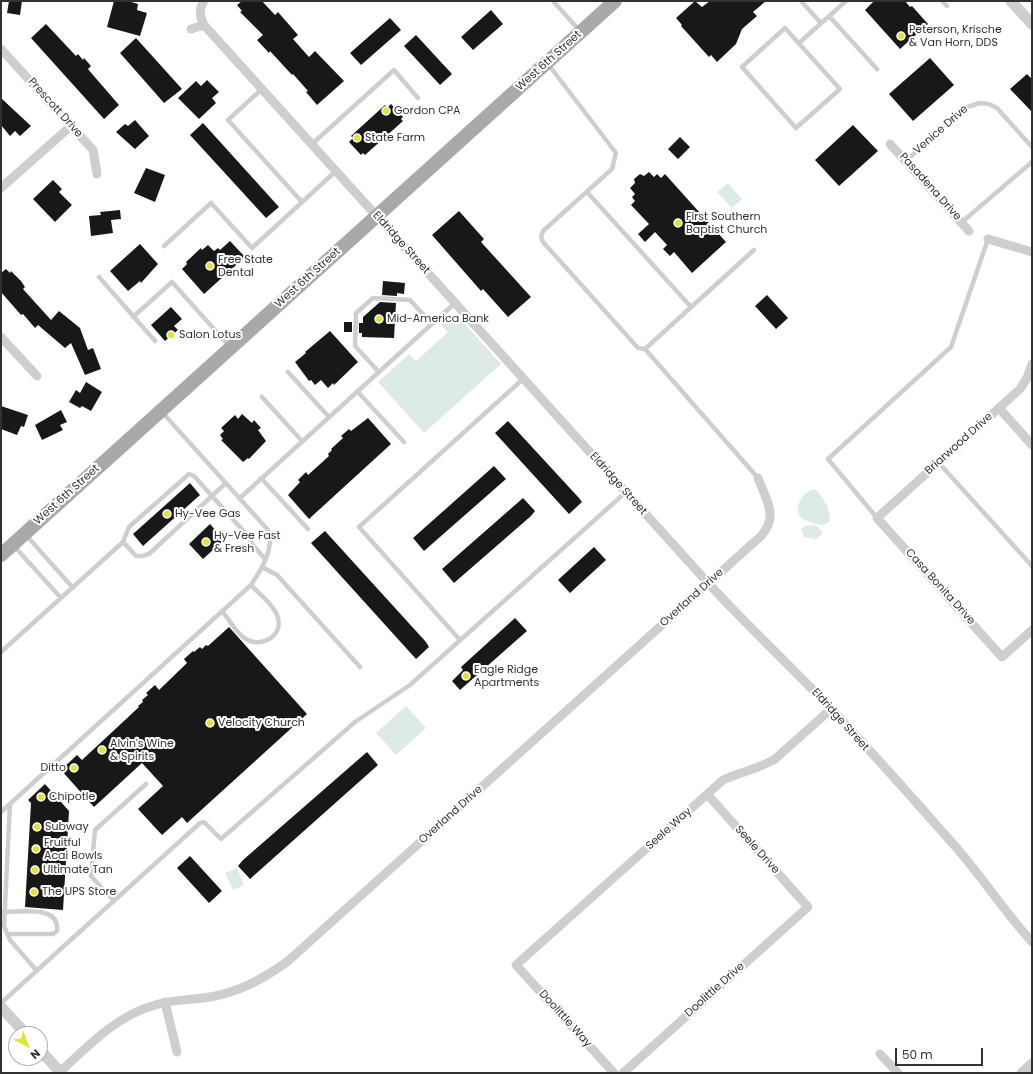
<!DOCTYPE html>
<style>
body{margin:0}
#map{position:relative;width:1033px;height:1074px;overflow:hidden;background:#fff;font-family:Poppins,sans-serif}
canvas{display:block}
.frame{position:absolute;inset:0;border:2px solid #313131;pointer-events:none}
.north{position:absolute;left:8px;top:1026px;width:40px;height:40px;box-sizing:border-box;background:#fff;border:1px solid #adadad;border-radius:50%;rotate:138deg;font-size:11px;font-weight:700;line-height:16px;text-align:center;color:#313131}
.north::after{content:'';display:block;margin:auto;width:14px;height:18px;background:#e1e23a;clip-path:polygon(50% 0,100% 100%,50% 72%,0 100%)}
.scale{position:absolute;left:895px;top:1048px;width:88px;height:18px;box-sizing:border-box;border:2px solid #313131;border-top:0;padding-left:5px;font-size:12px;line-height:14px;white-space:nowrap;color:#313131;-webkit-text-stroke:3px #fff;paint-order:stroke}
</style>
<div id="map">
<canvas width="1033" height="1074"></canvas>
<div class="frame"></div>
<div class="north">N</div>
<div class="scale">50 m</div>
</div>
<script>
const ctx = document.querySelector('canvas').getContext('2d');
ctx.lineJoin = 'round';
function paint(path, color) { ctx.fillStyle = color; ctx.fill(path, 'evenodd'); }
function trace(path, color, width, dash) { ctx.strokeStyle = color; ctx.lineWidth = width; ctx.lineCap = dash ? 'butt' : 'round'; ctx.setLineDash(dash || []); ctx.stroke(path); }
function drawText(font, color, halo, rows, align = 'center') {
  ctx.font = font + ' Poppins,sans-serif'; ctx.lineWidth = 4; ctx.setLineDash([]); ctx.textBaseline = 'middle'; ctx.strokeStyle = halo; ctx.fillStyle = color; for (const [text, x, y, turn = 0] of rows) {
    ctx.save(); ctx.translate(x, y); ctx.rotate((+turn || 0) * Math.PI / 180); ctx.textAlign = isNaN(turn) ? turn : align; if (halo) ctx.strokeText(text, 0, 0); ctx.fillText(text, 0, 0); ctx.restore();
  }
}
const green = new Path2D(`
 M 728,183 L 742,199 L 732,208 L 717,192 Z
 M 450,319 L 462,321 L 501,364 L 424,433 L 378,382 L 409,354 L 416,361 L 448,332 L 441,325 Z
 M 814,489 C 822,492 833,515 829,522 L 823,525 C 818,525 803,521 800,516 C 793,507 804,491 814,489 Z
 M 813,525 L 817,526 L 823,533 L 816,539 L 804,537 L 801,529 L 805,526 Z
 M 406,706 L 426,728 L 396,755 L 376,733 Z
 M 237,868 L 244,885 L 233,890 L 225,873 Z`);
const building = new Path2D(`
 M 9,1 L 22,1 L 20,15 L 7,13 Z
 M 114,1 L 128,1 L 138,4 L 137,10 L 147,13 L 140,36 L 107,27 Z
 M 242,1 L 262,1 L 275,15 L 278,12 L 298,35 L 293,39 L 309,57 L 315,51 L 344,81 L 317,105 L 306,92 L 308,91 L 293,74 L 292,75 L 270,51 L 269,53 L 257,40 L 263,35 L 240,12 L 242,11 L 237,5 Z
 M 695,1 L 702,7 L 710,1 L 766,1 L 753,12 L 757,16 L 742,29 L 736,44 L 717,62 L 711,55 L 709,57 L 681,26 L 682,25 L 676,18 Z
 M 874,1 L 905,1 L 910,7 L 912,6 L 928,24 L 900,49 L 865,10 Z
 M 491,10 L 503,24 L 473,50 L 461,37 Z
 M 390,18 L 401,30 L 361,65 L 350,53 Z
 M 46,24 L 76,56 L 78,54 L 83,60 L 84,58 L 91,66 L 88,69 L 93,75 L 119,105 L 104,119 L 31,38 Z
 M 416,35 L 452,74 L 440,85 L 404,46 Z
 M 136,38 L 182,89 L 164,103 L 120,53 Z
 M 930,58 L 954,85 L 913,121 L 889,94 Z
 M 1027,74 L 1032,79 L 1032,112 L 1010,89 Z
 M 207,80 L 219,92 L 212,98 L 216,103 L 199,119 L 178,98 L 196,81 L 201,86 Z
 M 1,98 L 31,126 L 20,136 L 15,131 L 10,136 L 1,125 Z
 M 391,104 L 403,117 L 401,119 L 403,121 L 365,155 L 363,153 L 361,155 L 349,142 L 353,138 L 351,136 L 385,105 L 387,108 Z
 M 135,120 L 149,136 L 135,149 L 116,132 L 125,124 L 128,126 Z
 M 203,123 L 279,207 L 266,218 L 190,135 Z
 M 853,125 L 878,151 L 839,186 L 815,160 Z
 M 680,137 L 690,147 L 678,159 L 668,149 Z
 M 146,168 L 165,175 L 155,202 L 134,193 Z
 M 649,172 L 654,177 L 657,174 L 661,178 L 665,174 L 726,242 L 692,273 L 674,252 L 670,256 L 663,249 L 667,245 L 655,232 L 645,242 L 638,234 L 649,224 L 631,205 L 635,201 L 632,197 L 635,194 L 630,188 L 635,183 L 634,179 L 640,174 L 644,176 Z
 M 53,180 L 62,189 L 59,192 L 72,205 L 55,222 L 33,199 Z
 M 120,210 L 121,219 L 111,220 L 113,233 L 91,236 L 89,216 L 101,215 L 100,212 Z
 M 459,211 L 484,239 L 481,242 L 531,297 L 508,317 L 483,289 L 481,291 L 432,235 Z
 M 230,241 L 245,257 L 204,294 L 182,269 L 187,264 L 186,262 L 201,248 L 202,250 L 208,245 L 214,251 L 218,248 L 220,250 Z
 M 140,244 L 158,264 L 141,283 L 140,281 L 128,291 L 110,271 Z
 M 6,269 L 10,273 L 11,271 L 21,281 L 25,287 L 23,289 L 51,320 L 59,311 L 80,328 L 88,350 L 93,348 L 101,369 L 85,375 L 71,343 L 65,348 L 38,325 L 35,328 L 23,314 L 21,315 L 1,292 L 1,273 Z
 M 383,281 L 405,283 L 404,294 L 397,293 L 397,296 L 382,295 Z
 M 767,295 L 788,318 L 776,329 L 755,306 Z
 M 380,302 L 396,303 L 394,338 L 362,337 L 362,333 L 359,333 L 359,323 L 363,323 L 363,317 Z
 M 171,307 L 182,319 L 174,326 L 178,330 L 165,341 L 151,325 Z
 M 344,322 L 352,322 L 352,332 L 344,332 Z
 M 330,331 L 358,362 L 334,385 L 333,383 L 328,388 L 321,380 L 315,385 L 311,380 L 309,381 L 295,362 L 306,353 L 305,352 Z
 M 86,382 L 102,392 L 91,411 L 82,406 L 80,408 L 69,402 L 76,390 L 80,393 Z
 M 1,406 L 28,415 L 24,427 L 21,426 L 17,435 L 1,429 Z
 M 61,410 L 67,422 L 60,425 L 63,430 L 42,440 L 35,425 Z
 M 242,414 L 252,423 L 254,420 L 261,428 L 258,430 L 266,441 L 249,459 L 248,458 L 243,462 L 221,440 L 223,439 L 220,435 L 224,431 L 221,428 L 235,415 L 238,419 Z
 M 368,418 L 391,444 L 309,519 L 288,495 L 300,482 L 298,480 L 306,472 L 308,475 L 329,456 L 328,454 L 332,450 L 331,449 L 343,438 L 341,436 L 349,429 L 351,431 Z
 M 508,421 L 579,498 L 582,502 L 569,514 L 495,433 Z
 M 494,466 L 506,479 L 424,551 L 413,538 Z
 M 190,483 L 200,495 L 143,546 L 133,534 Z
 M 523,498 L 535,511 L 531,516 L 454,583 L 442,569 Z
 M 210,524 L 224,540 L 203,559 L 189,544 Z
 M 325,531 L 426,642 L 429,647 L 416,659 L 311,543 Z
 M 594,547 L 606,560 L 570,593 L 558,580 Z
 M 515,618 L 527,631 L 460,690 L 452,681 L 463,670 L 461,667 Z
 M 229,627 L 307,714 L 187,823 L 182,817 L 162,835 L 138,809 L 163,786 L 142,763 L 94,807 L 61,770 L 77,755 L 82,760 L 139,707 L 138,706 L 143,702 L 142,700 L 148,695 L 146,693 L 155,685 L 159,690 L 187,663 L 184,659 L 193,651 L 194,652 L 200,647 L 202,649 L 206,645 L 208,646 Z
 M 367,752 L 378,765 L 250,879 L 238,866 L 243,860 Z
 M 45,784 L 69,811 L 63,910 L 25,907 L 31,803 L 28,800 Z
 M 190,856 L 222,891 L 209,903 L 177,868 Z`);
const service = new Path2D(`
 M 553,1 L 580,31
 M 801,1 L 821,23
 M 942,1 L 947,6
 M 829,16 L 877,69
 M 785,28 L 840,89 L 796,128 L 742,67 Z
 M 799,43 L 846,1
 M 548,64 L 616,153 L 612,169 L 543,231 L 541,237 L 543,242 L 638,348 L 645,349 L 754,250
 M 262,89 L 228,120 L 302,202
 M 312,144 L 394,70 L 418,98
 M 906,161 L 964,108 L 980,103 L 989,104 L 997,108 L 1032,147
 M 587,192 L 691,307
 M 962,222 L 1032,162
 M 164,246 L 211,203 L 252,248 L 336,171
 M 99,277 L 155,341
 M 133,317 L 172,282 L 230,347
 M 645,349 L 758,478
 M 288,372 L 329,417
 M 379,372 L 355,346 L 356,313 L 373,298 L 410,300 L 432,324
 M 357,391 L 404,442
 M 262,397 L 302,441
 M 938,462 L 1032,566
 M 261,478 L 308,529
 M 240,498 L 455,303
 M 877,518 L 828,459 L 951,347 L 988,239
 M 26,535 L 73,588
 M 123,542 L 136,556 L 142,556 L 149,554 L 226,483
 M 14,546 L 61,598
 M 262,567 L 277,575 L 360,667
 M 222,611 C 230,620 235,633 246,639 C 260,648 283,637 278,618 C 275,606 259,594 251,585
 M 460,640 L 359,527 L 523,379
 M 1,652 L 123,542 L 129,527 L 189,474 L 194,476 L 248,536 L 252,544 L 265,559
 M 10,804 L 4,926 L 10,940 L 37,971
 M 1,812 L 251,585 C 261,570 275,548 268,530 L 162,412
 M 114,901 L 91,876 L 95,830 L 146,784
 M 4,912 C 22,912 60,905 57,931 L 53,934 L 7,934
 M 1,1003 L 200,823 L 204,822 L 221,839 L 355,722 L 410,685 L 626,492`);
const minor = new Path2D(`
 M 204,1 C 198,10 200,16 204,25 L 708,583 C 741,619 776,652 810,687 C 860,738 907,792 955,846 C 982,877 1004,911 1032,942
 M 191,29 L 204,25
 M 1,49 L 93,150 L 97,174
 M 890,144 L 969,231
 M 1,188 L 71,126
 M 988,239 L 1032,252
 M 1,337 L 37,376
 M 1032,364 L 1027,378 L 1020,389 L 877,518 L 1002,657 L 1032,630
 M 999,408 L 1032,445
 M 165,1002 L 177,1052
 M 880,1054 L 898,1073
 M 59,1073 C 88,1046 116,1016 155,1005 C 171,1000 187,1000 203,998 C 236,994 262,980 288,961 L 761,536 C 779,516 766,500 758,478
 M 614,1073 L 516,965 L 723,780 C 740,772 759,769 775,759 L 831,709
 M 623,1073 L 808,907 L 707,794`);
const tertiary = new Path2D(`
 M 1011,1 L 1032,24
 M 1,1007 L 26,1034
 M 40,1050 L 61,1073
 M 1022,1073 L 1032,1064`);
const primary = new Path2D(`
 M 1,555 L 615,1`);
const markers = [
 [901,36,4,"#e1e23a"],
 [386,111,4,"#e1e23a"],
 [357,138,4,"#e1e23a"],
 [678,223,4,"#e1e23a"],
 [210,266,4,"#e1e23a"],
 [379,319,4,"#e1e23a"],
 [171,335,4,"#e1e23a"],
 [167,514,4,"#e1e23a"],
 [206,542,4,"#e1e23a"],
 [466,676,4,"#e1e23a"],
 [210,723,4,"#e1e23a"],
 [102,750,4,"#e1e23a"],
 [74,768,4,"#e1e23a"],
 [41,797,4,"#e1e23a"],
 [37,827,4,"#e1e23a"],
 [36,849,4,"#e1e23a"],
 [35,870,4,"#e1e23a"],
 [34,892,4,"#e1e23a"]
];
const poiNames = [
 ["Peterson, Krische",909,30],
 ["& Van Horn, DDS",909,43],
 ["Gordon CPA",394,111],
 ["State Farm",365,138],
 ["First Southern",686,217],
 ["Baptist Church",686,230],
 ["Free State",218,260],
 ["Dental",218,273],
 ["Mid-America Bank",387,319],
 ["Salon Lotus",179,335],
 ["Hy-Vee Gas",175,514],
 ["Hy-Vee Fast",214,536],
 ["& Fresh",214,549],
 ["Eagle Ridge",474,670],
 ["Apartments",474,683],
 ["Velocity Church",218,723],
 ["Alvin's Wine",110,744],
 ["& Spirits",110,757],
 ["Ditto",66,768,"right"],
 ["Chipotle",49,797],
 ["Subway",45,827],
 ["Fruitful",44,843],
 ["Acai Bowls",44,856],
 ["Ultimate Tan",43,870],
 ["The UPS Store",42,892]
];
const streetNames = [
 ["West 6th Street",549,61,-42],
 ["Prescott Drive",55,108,48],
 ["Venice Drive",941,130,-41],
 ["Pasadena Drive",930,187,48],
 ["Eldridge Street",401,243,48],
 ["West 6th Street",308,278,-42],
 ["Briarwood Drive",959,444,-42],
 ["Eldridge Street",618,484,48],
 ["West 6th Street",67,495,-42],
 ["Casa Bonita Drive",940,587,48],
 ["Overland Drive",692,598,-42],
 ["Eldridge Street",840,720,48],
 ["Overland Drive",451,815,-42],
 ["Seele Way",669,829,-42],
 ["Seele Drive",757,850,48],
 ["Doolittle Drive",715,990,-42],
 ["Doolittle Way",565,1019,48]
];
paint(green, '#ddebe4');
paint(building, '#181818');
trace(service, '#cecece', 4.5);
trace(minor, '#cecece', 9);
trace(tertiary, '#cecece', 11);
trace(primary, '#a9a9a9', 14);
for (const [x, y, r, color] of markers) { const dot = new Path2D(); dot.arc(x, y, r, 0, 2 * Math.PI); ctx.fillStyle = color; ctx.fill(dot); trace(dot, '#fff', 1.5); }
drawText('11px', '#313131', '#fff', poiNames, 'left');
drawText('11px', '#313131', '#fff', streetNames);
</script>
